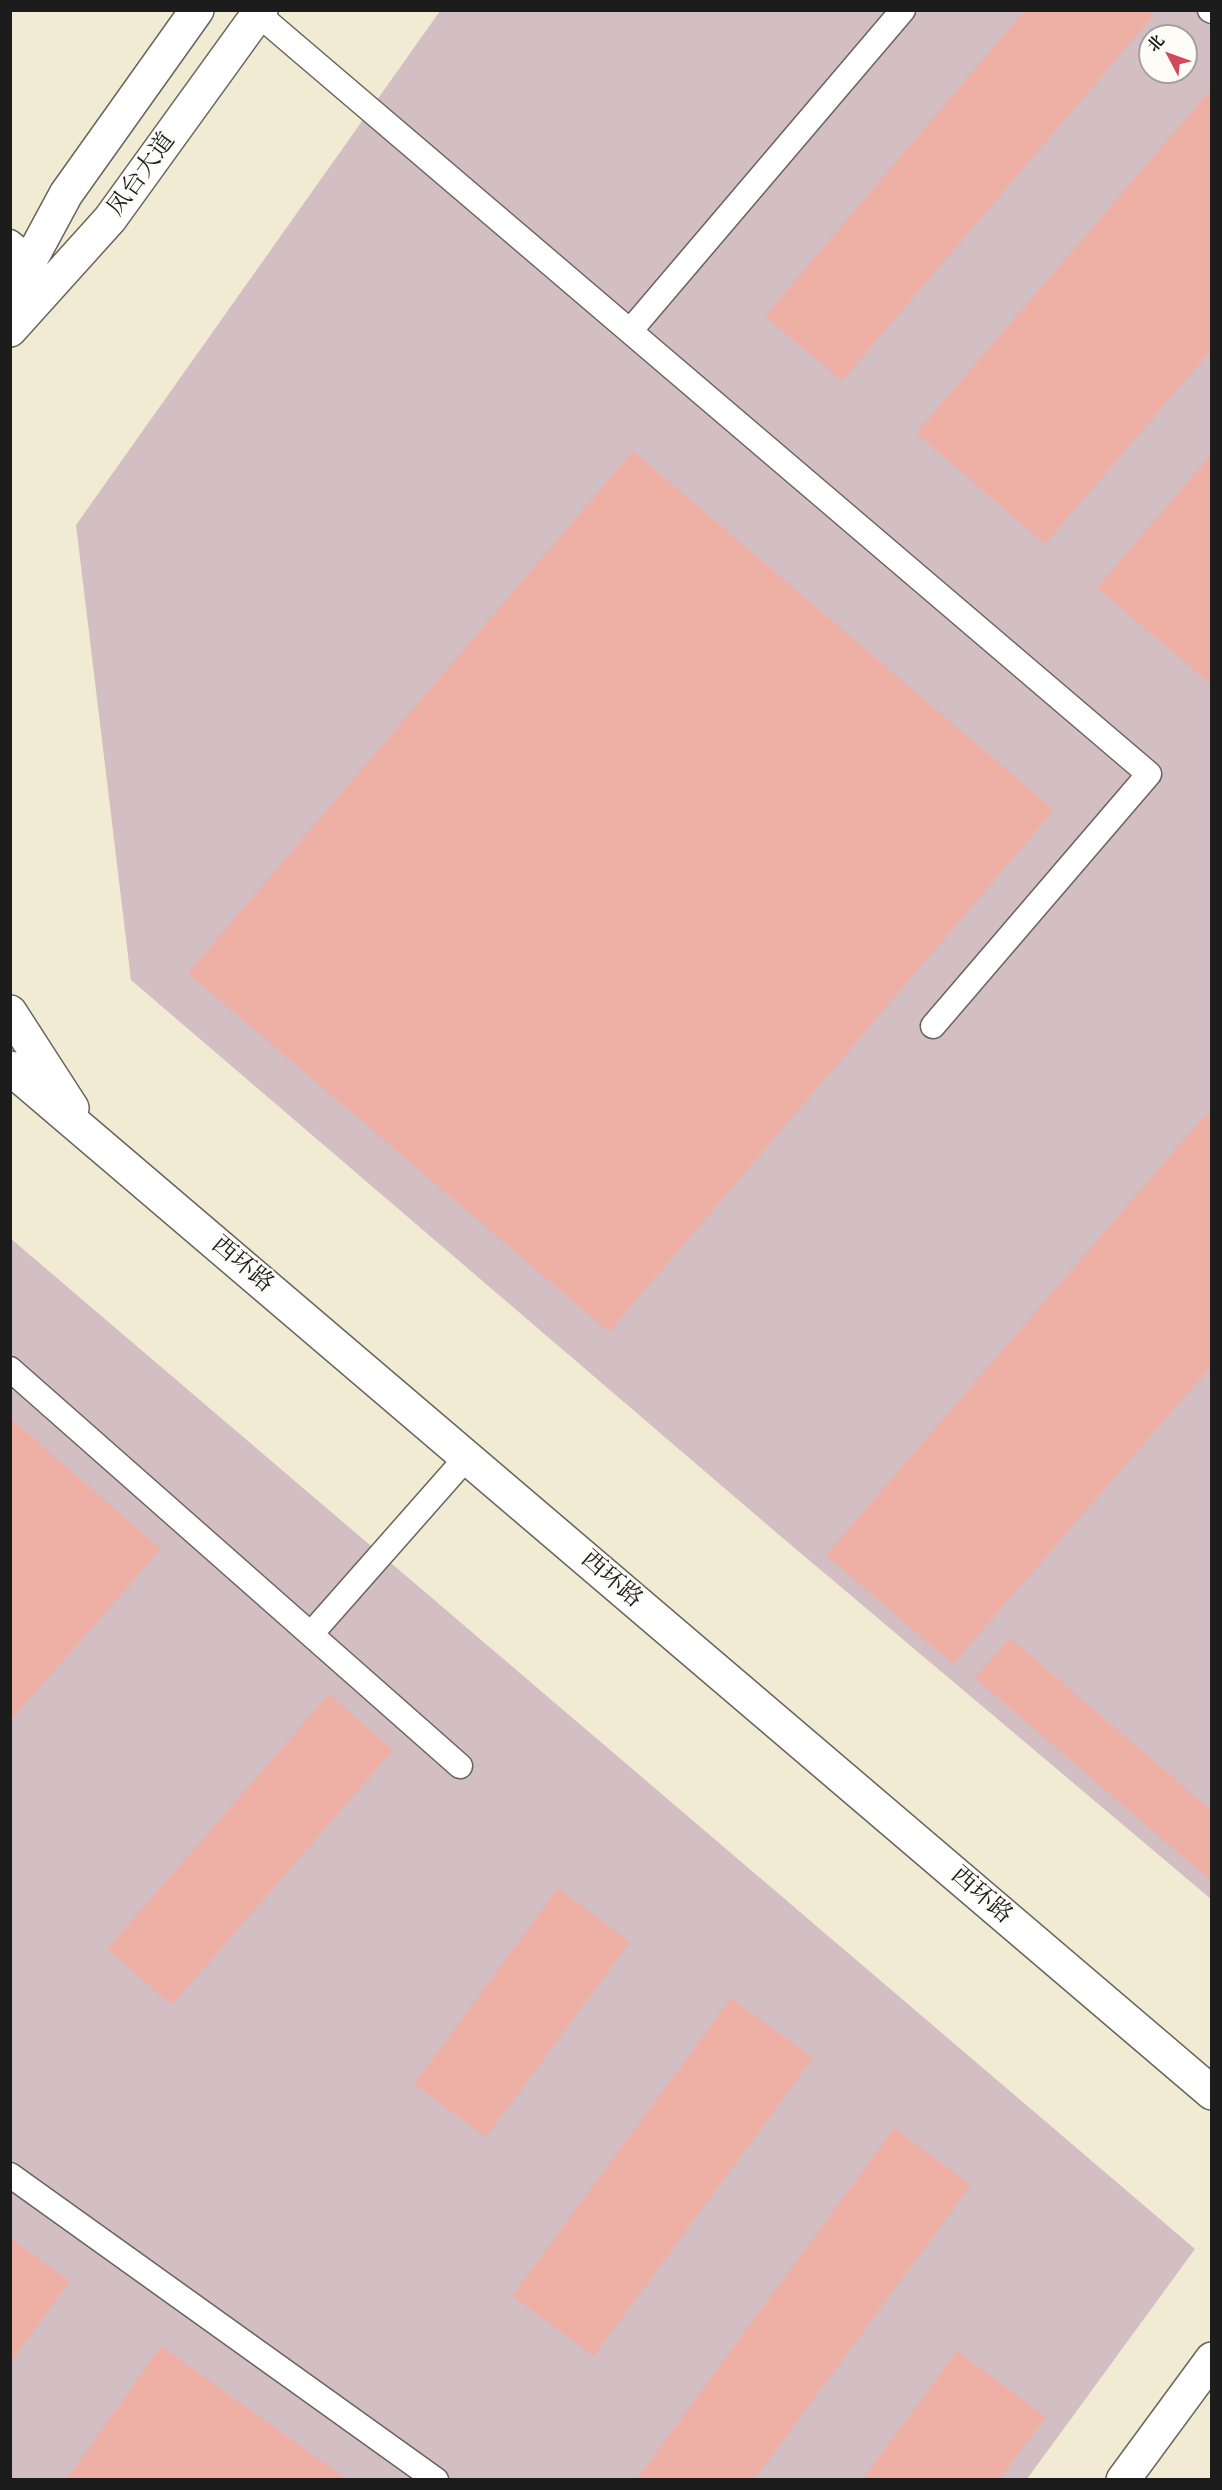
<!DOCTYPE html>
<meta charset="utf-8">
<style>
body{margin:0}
#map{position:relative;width:1222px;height:2490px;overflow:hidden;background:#f2ebd3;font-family:Alegreya,"Noto Serif SC",serif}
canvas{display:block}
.frame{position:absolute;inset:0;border:12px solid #1c1c1c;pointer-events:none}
.north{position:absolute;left:1138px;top:24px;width:60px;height:60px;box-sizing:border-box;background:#fdfcf7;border:2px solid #a3a29f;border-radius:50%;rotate:311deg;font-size:16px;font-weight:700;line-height:24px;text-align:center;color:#1c1c1c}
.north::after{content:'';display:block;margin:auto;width:21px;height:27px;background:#d1495b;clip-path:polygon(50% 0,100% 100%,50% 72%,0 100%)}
</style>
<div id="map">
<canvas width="1222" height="2490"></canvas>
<div class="frame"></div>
<div class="north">北</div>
</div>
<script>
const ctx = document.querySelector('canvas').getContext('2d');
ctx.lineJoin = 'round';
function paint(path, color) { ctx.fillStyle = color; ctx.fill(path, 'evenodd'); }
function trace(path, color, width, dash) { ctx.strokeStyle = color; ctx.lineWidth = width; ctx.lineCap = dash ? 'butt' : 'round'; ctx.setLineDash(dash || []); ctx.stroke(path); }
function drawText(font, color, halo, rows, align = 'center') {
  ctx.font = font + ' Alegreya,"Noto Serif SC",serif'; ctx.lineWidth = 4.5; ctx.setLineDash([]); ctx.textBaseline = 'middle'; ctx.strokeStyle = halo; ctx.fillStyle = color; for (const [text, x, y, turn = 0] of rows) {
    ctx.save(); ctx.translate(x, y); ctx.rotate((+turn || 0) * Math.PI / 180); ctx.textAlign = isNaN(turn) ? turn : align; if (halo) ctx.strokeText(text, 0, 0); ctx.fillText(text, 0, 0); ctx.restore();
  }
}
const industrial = new Path2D(`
 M 440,11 L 1211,11 L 1211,1899 L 778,1534 L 131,980 L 76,525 ZM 1150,36 L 1186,36 L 1186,72 L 1150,72 Z
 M 10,1238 L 1195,2249 L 1027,2479 L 11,2479 Z`);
const building = new Path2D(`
 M 1025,10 L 1147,10 L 1153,16 L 842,381 L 765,316 Z
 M 1212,88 L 1212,349 L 1045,544 L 916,433 Z
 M 633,451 L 1054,810 L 609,1332 L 188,973 Z
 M 1212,453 L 1212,685 L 1097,588 Z
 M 1206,1114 L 1212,1119 L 1212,1365 L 953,1664 L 826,1555 Z
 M 10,1418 L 161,1549 L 10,1721 Z
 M 1010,1638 L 1212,1811 L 1212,1882 L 975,1678 Z
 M 329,1694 L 393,1750 L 172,2005 L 107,1949 Z
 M 558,1888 L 630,1942 L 486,2137 L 414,2084 Z
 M 731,1998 L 813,2058 L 594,2356 L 512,2296 Z
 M 894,2128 L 971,2185 L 754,2480 L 636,2480 Z
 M 10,2238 L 70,2281 L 10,2363 Z
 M 161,2346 L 348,2480 L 66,2480 Z
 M 957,2351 L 1046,2417 L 999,2480 L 862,2480 Z`);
const service = new Path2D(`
 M 1210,10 L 1212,11
 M 258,14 L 1149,774 L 933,1026
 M 10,242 L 31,259
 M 630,331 L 903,10
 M 10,1369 L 460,1766
 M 311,1634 L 467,1457
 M 10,2175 L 436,2480`);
const minor = new Path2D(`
 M 1123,2480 L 1212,2359`);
const tertiary = new Path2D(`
 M 10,298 L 66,194 L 197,10
 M 10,330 L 110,219 L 261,10`);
const secondary = new Path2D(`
 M 10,1012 L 72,1108
 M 10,1068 L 1212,2093`);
const streetNames = [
 ["凤台大道",142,175,-54],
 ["西环路",242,1265,40],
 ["西环路",611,1580,41],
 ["西环路",981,1896,41]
];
paint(industrial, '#d2bec3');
paint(building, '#eeb0a5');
trace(service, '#67645c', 27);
trace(minor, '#67645c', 36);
trace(tertiary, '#67645c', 36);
trace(secondary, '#67645c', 36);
trace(service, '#fff', 24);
trace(minor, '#fff', 33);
trace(tertiary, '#fff', 33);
trace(secondary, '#fff', 33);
drawText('24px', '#1c1c1c', '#fdfcf7', streetNames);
</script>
